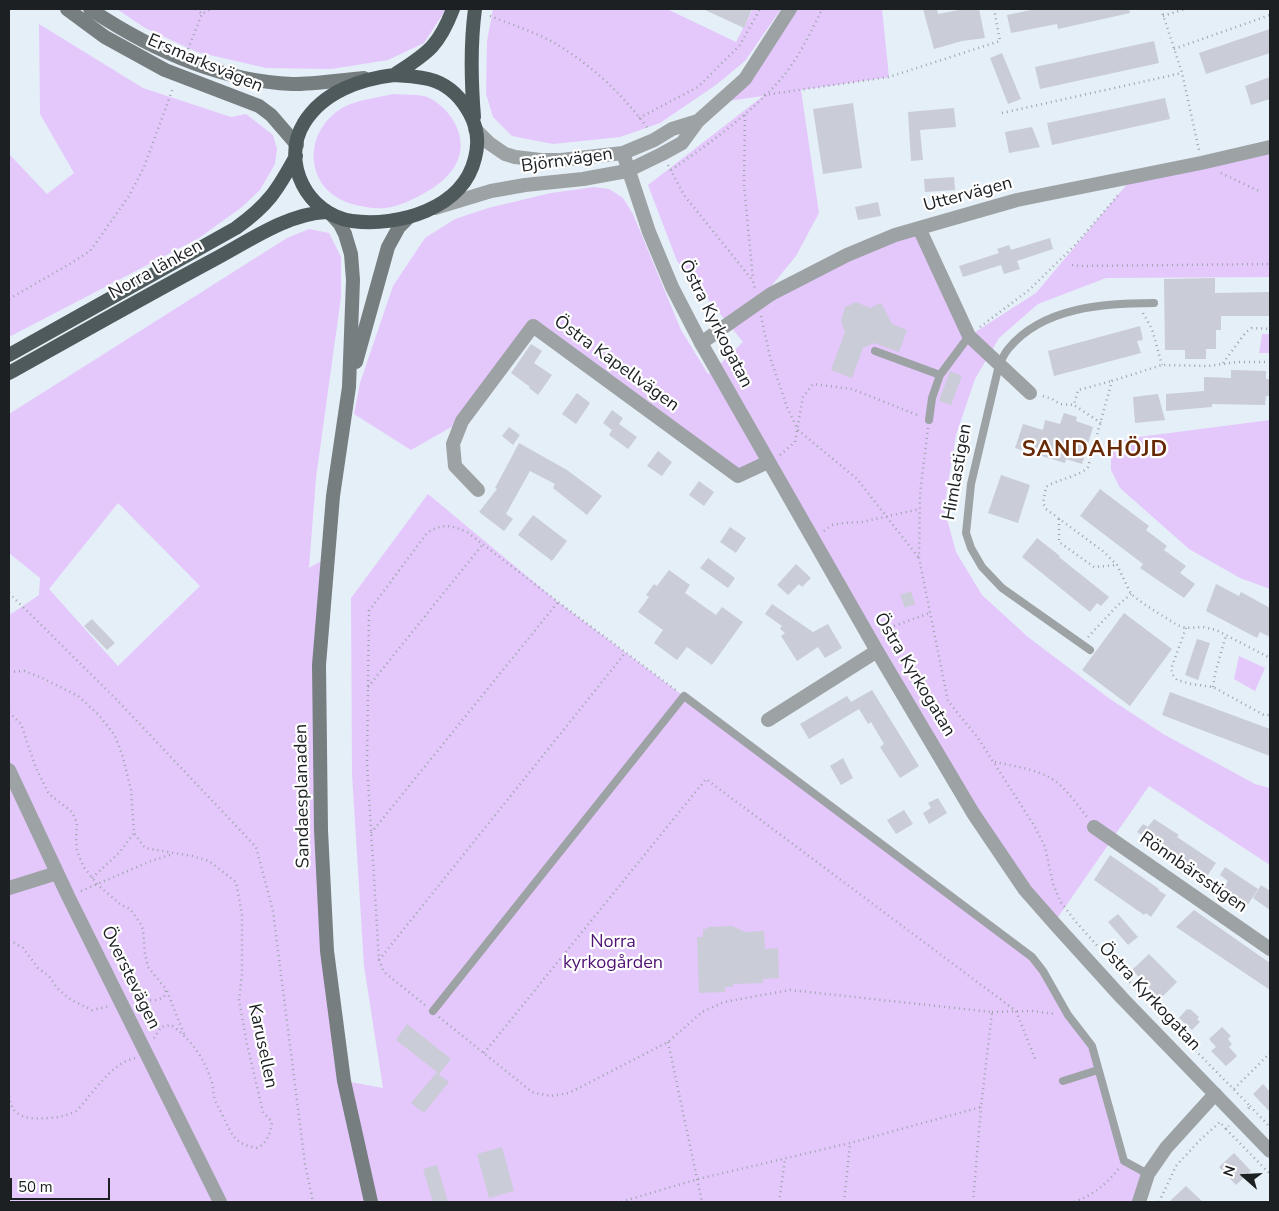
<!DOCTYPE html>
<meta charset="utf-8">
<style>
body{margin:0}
#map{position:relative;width:1279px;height:1211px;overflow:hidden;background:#e5eff7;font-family:"Nunito Sans",sans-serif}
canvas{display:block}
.frame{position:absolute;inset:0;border:10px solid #1c2023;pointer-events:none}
.north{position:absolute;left:1219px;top:1151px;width:50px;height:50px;-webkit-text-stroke:4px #fff;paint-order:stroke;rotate:289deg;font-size:14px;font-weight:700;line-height:20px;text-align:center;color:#1c2023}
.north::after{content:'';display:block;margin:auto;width:18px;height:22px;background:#1c2023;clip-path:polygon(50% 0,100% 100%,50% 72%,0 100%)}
.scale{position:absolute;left:10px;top:1178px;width:100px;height:22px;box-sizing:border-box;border:2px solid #1c2023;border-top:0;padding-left:6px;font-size:15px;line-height:18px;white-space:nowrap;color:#1c2023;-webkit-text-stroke:4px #fff;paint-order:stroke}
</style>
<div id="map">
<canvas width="1279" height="1211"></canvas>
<div class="frame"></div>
<div class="north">N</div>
<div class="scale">50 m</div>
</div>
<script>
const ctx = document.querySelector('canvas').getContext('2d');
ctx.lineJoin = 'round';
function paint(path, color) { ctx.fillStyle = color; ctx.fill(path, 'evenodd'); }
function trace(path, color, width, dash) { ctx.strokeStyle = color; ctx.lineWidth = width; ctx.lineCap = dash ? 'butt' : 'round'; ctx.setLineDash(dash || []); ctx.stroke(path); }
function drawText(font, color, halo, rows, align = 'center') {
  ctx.font = font + ' "Nunito Sans",sans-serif'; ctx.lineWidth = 4.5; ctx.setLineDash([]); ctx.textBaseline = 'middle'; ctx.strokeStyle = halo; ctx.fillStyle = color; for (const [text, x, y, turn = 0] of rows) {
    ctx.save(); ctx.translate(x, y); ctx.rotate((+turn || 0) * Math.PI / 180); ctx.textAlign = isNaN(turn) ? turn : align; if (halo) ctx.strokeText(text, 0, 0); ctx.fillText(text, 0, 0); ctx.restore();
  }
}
const green = new Path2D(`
 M 117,9 L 446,9 L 424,43 L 388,60 L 331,69 L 266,68 L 197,52 L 145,28 Z
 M 493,9 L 667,9 L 736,42 L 753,9 L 781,9 L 745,61 L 716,85 L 660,123 L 620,137 L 553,144 L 512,136 L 493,117 L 486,94 L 487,41 Z
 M 790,9 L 882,9 L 889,77 L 801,90 L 819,213 L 796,256 L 759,301 L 919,228 L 969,336 L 1036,293 L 1133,177 L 1270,147 L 1270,277 L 1106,278 L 1038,304 L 999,338 L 975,379 L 956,435 L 944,508 L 956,552 L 982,595 L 1028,637 L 1110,699 L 1165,735 L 1255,784 L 1270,788 L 1270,865 L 1149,786 L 1054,923 L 1025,890 L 768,463 L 738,476 L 533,326 L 462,421 L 411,450 L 354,414 L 360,383 L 393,286 L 425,238 L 455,219 L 488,208 L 551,193 L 594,187 L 609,189 L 623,198 L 633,214 L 681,330 L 708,374 L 715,369 L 743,342 L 677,261 L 648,185 L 763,96 L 721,102 Z
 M 39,24 L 143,88 L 231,117 L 246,114 L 273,135 L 277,149 L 275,164 L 260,190 L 242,207 L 199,238 L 9,337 L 9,154 L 47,194 L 74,173 L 40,114 Z
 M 393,94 C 403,95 414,94 424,96 C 435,99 447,110 453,120 C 474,155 449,182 417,197 C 407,202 396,207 385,208 C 374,209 363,207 352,204 C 306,191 301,136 339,110 C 354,100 376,98 393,94 Z
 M 309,229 L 329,233 L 341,257 L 341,297 L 316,478 L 309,568 L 328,557 L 321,830 L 344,1081 L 383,1088 L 364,966 L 352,775 L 351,598 L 428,494 L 558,602 L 1032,957 L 1092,1046 L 1124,1161 L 1148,1174 L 1139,1202 L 9,1202 L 9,612 L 11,614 L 39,595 L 40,578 L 9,553 L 9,414 L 287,238 ZM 118,503 L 200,586 L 118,666 L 49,589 Z
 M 1262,334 L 1270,334 L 1270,353 L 1259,353 Z
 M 1270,420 L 1270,589 L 1240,578 L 1189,549 L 1120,488 L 1111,470 L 1111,455 L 1118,442 L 1131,438 Z
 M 1239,656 L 1265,668 L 1255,691 L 1234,679 Z`);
const building = new Path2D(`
 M 703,9 L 752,9 L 744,28 Z
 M 923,9 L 937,9 L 938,14 L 964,9 L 979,9 L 985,38 L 962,41 L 934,49 Z
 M 1036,9 L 1129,9 L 1130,13 L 1058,29 L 1057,24 L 1011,33 L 1007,15 Z
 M 1270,29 L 1270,53 L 1206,74 L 1199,53 Z
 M 1154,41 L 1159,63 L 1040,89 L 1035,67 Z
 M 1002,53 L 1021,99 L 1008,104 L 990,58 Z
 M 1270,77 L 1270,99 L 1251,105 L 1245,86 Z
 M 1165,98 L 1170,119 L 1052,145 L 1047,123 Z
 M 853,103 L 862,168 L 823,174 L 813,109 Z
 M 954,108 L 956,127 L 920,130 L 923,160 L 911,161 L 908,112 Z
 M 1032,127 L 1040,147 L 1009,153 L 1005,132 Z
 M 954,177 L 955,190 L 925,192 L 924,179 Z
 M 878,202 L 881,216 L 858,220 L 855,207 Z
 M 1050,238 L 1053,249 L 1017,261 L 1020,269 L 1004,274 L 1001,265 L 963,277 L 959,266 L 999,253 L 997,249 L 1009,245 L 1011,250 Z
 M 1215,278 L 1215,293 L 1270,292 L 1270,316 L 1221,316 L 1221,330 L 1216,330 L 1216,349 L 1206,349 L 1206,359 L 1185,359 L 1185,350 L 1165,350 L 1164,279 Z
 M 856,302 L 870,308 L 881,303 L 892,324 L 907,330 L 899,352 L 874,343 L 863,348 L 852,378 L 831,370 L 845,332 L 841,321 L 845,307 Z
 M 1140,326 L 1143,340 L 1137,341 L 1141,353 L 1054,376 L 1048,351 Z
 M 531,344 L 542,351 L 534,363 L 552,375 L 538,395 L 529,388 L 530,387 L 511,373 Z
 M 1231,370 L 1266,371 L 1266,379 L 1270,379 L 1270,396 L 1266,396 L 1265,405 L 1212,404 L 1212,407 L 1166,411 L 1166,394 L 1204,391 L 1204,377 L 1231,378 Z
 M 950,371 L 962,376 L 951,405 L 939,401 Z
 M 577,393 L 590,403 L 576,424 L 562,414 Z
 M 1158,394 L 1165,420 L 1135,423 L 1133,397 Z
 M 612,410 L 623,418 L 619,424 L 637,437 L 628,449 L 609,435 L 612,430 L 603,423 Z
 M 1064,413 L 1077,417 L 1076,421 L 1093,427 L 1082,464 L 1066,459 L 1065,463 L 1015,448 L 1023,424 L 1043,430 L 1045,420 L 1060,424 Z
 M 509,427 L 520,435 L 513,445 L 502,436 Z
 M 519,443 L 567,470 L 602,496 L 587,515 L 553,488 L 555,484 L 530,471 L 506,514 L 513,519 L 504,531 L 479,512 L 497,489 L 495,488 Z
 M 658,451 L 672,462 L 662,476 L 647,466 Z
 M 1001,475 L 1030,485 L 1018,523 L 988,513 Z
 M 699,481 L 714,492 L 704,506 L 689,495 Z
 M 1100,489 L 1149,526 L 1146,530 L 1167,546 L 1164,550 L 1186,566 L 1180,573 L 1195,584 L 1184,598 L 1140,568 L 1143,564 L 1080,516 Z
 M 533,515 L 567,541 L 552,561 L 518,535 Z
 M 730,527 L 746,538 L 736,553 L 720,542 Z
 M 1037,538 L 1060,556 L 1059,557 L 1109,597 L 1101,606 L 1097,603 L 1090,612 L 1022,557 Z
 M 708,558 L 735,578 L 728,588 L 700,568 Z
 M 796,564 L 811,578 L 802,587 L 799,584 L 788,595 L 777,585 Z
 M 669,570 L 690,585 L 685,593 L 716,615 L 722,607 L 743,622 L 712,665 L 687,647 L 677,660 L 654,643 L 663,630 L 638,612 L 649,597 L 646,595 L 654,584 L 657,586 Z
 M 1216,584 L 1239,596 L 1241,592 L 1270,608 L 1270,637 L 1260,632 L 1257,638 L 1206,611 Z
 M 911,591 L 915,604 L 905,608 L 900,595 Z
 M 772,604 L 813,632 L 828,624 L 842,648 L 825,658 L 818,647 L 797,661 L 781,636 L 785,633 L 780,629 L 782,626 L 765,614 Z
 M 1124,613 L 1172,649 L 1130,706 L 1082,670 Z
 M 92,619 L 115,643 L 107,650 L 84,626 Z
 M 1197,639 L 1210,643 L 1198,680 L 1185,675 Z
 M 872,690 L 919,766 L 900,778 L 880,747 L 884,744 L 871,722 L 868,724 L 859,709 L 809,739 L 800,724 L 847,696 L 851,702 Z
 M 1170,692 L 1270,729 L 1270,756 L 1162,715 Z
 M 843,758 L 853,778 L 841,785 L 830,766 Z
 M 938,798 L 947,813 L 929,824 L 923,813 L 931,808 L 928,803 Z
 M 904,810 L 913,824 L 896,834 L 887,820 Z
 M 1154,819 L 1179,835 L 1177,837 L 1216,863 L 1203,882 L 1178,866 L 1179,863 L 1141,839 L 1143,836 L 1137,832 L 1143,824 L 1148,827 Z
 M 1110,855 L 1159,889 L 1158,890 L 1166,895 L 1151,917 L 1146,913 L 1144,915 L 1094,880 Z
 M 1225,867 L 1258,889 L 1245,909 L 1221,892 L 1228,881 L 1220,875 Z
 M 1261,885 L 1270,891 L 1270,910 L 1253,898 Z
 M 1194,910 L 1270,963 L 1270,990 L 1176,927 Z
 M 1118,914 L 1138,937 L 1128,945 L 1108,922 Z
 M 732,926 L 745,932 L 764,931 L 765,949 L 778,948 L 779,978 L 763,979 L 763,983 L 733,984 L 733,987 L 725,987 L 725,992 L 699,993 L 697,937 L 703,937 L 703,930 L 709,927 Z
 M 1149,954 L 1177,982 L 1160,999 L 1132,970 Z
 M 1187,1009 L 1189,1010 L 1190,1009 L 1199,1017 L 1197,1019 L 1200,1022 L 1192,1030 L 1179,1018 Z
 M 407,1024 L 451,1059 L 439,1074 L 437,1073 L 449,1082 L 424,1113 L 411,1103 L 437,1072 L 396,1040 Z
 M 1222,1027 L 1231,1036 L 1228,1039 L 1232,1044 L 1229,1047 L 1237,1056 L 1226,1066 L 1211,1051 L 1216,1047 L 1209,1039 Z
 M 1263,1084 L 1270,1092 L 1270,1112 L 1253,1094 Z
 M 502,1147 L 514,1191 L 489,1198 L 477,1154 Z
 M 1234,1153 L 1251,1171 L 1236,1185 L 1219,1167 Z
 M 437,1165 L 448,1202 L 433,1202 L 423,1169 Z
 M 1186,1186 L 1203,1202 L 1169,1202 Z`);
const path = new Path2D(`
 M 196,9 L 202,14 L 211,9
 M 1161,9 L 1182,73 L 1199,150
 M 490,16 C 513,25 538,33 558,45 C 594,67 624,96 649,130
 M 1163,16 L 1185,9
 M 188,49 L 202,14
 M 1174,49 L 1270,15
 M 764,95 L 889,77 L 1000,41 L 994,9
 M 1002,113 L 1182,73
 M 745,115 L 744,185 L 753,279
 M 639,118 L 698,87 L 740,45 L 760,9
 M 668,165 L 684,195 L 753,281 L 755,289
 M 671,170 C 710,143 749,115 781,79 C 798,59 811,32 822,9
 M 1221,173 L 1261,192
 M 1072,265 L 1080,266 L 1270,264
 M 9,299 L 73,262 L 90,251 L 129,196 L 144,167 L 173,88
 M 1143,313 L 1152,329 L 1162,365
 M 761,316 L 770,357 L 787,407 L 798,430 L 857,479 L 919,558
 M 980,327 L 1029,290 L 1075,245 L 1120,193
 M 1270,362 L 1237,362 L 1208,366 L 1162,365 L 1112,381 L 1088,467 C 1081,476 1058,479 1046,487 L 1043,503 L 1046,509 L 1104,552 L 1117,565 L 1131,594 L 1144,604 L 1177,625 L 1186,628 L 1203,627 L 1216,630 L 1270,658
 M 1223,363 L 1246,332 L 1252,328 L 1270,329
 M 1043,396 L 1052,399 L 1060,404 L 1074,405
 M 1101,423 L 1074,405 L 1078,390 L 1112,381
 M 928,428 L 920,494 L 919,558 L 948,701 L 978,738 L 1035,827 L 1045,847 L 1053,884 L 1060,901 L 1076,922 L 1144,998 L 1250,1106 L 1248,1109
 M 780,455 L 795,442 L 803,397 L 813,384 L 852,389 L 920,416
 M 1059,519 L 1059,542 L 1094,567 L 1117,565
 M 824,531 L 832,525 L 844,523 L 862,522 L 920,509
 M 9,593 L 116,699 L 256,847 L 273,911 L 305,1164 L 313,1202
 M 1186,628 L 1171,669 L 1173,675 L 1177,680 L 1191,684 L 1213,687 L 1264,715 L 1270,715
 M 880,631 L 930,613
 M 1088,637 L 1116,607 L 1131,594
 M 9,672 L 24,671 L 40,677 L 78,696 L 99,715 L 115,736 L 122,754 L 131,790 L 134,833 L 145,848 L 192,856 L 209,861 L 236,882 L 242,915 L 242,974 L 239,1000 L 247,1044 L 263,1112 L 272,1122 C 270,1134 268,1141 258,1148 C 234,1145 231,1133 222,1114 C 219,1108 215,1102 214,1096 C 213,1090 213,1083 210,1077 C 204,1058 188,1036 171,1025 L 161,1027 L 154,1038
 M 368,687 L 483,544
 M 1213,687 L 1215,674 L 1226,635
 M 9,712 L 21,724 L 36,768 L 49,794 L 72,812 L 77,823 L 76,839 L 77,850 L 83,866 L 97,884 L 121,905 L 130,909 L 140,923 L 143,929 L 145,954 L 148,967 L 166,989 L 164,997 L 157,1000 L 135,1001
 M 995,762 C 1013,766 1036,769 1052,779 C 1066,788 1077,804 1087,817
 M 371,833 L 558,602
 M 92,878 L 120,852 L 134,833
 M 81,891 L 151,861 L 173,854
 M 9,942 L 13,942 L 23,948 L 38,968 L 49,976 L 57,988 L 71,1000 L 92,1010 L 110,1006
 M 379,960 L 626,652
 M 167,991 L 184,1034
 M 425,1005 L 384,972 L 379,960 L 367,764 L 369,611 L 427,533 C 442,523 450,525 467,532 L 558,602 L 677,691
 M 992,1012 L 1032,1011 L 1055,1014
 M 439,1017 L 532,1092 L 550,1096 L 569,1093 L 668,1042 L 702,1012 L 724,1002 L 790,990 L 992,1012 L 981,1107 L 850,1143 L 698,1179 L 621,1202
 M 668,1042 L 702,1202
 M 484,1053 L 706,779 L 1016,1011 L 1036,1061
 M 1234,1089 L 1270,1053
 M 9,1096 C 12,1120 30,1119 50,1118 C 59,1117 67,1116 76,1111 C 81,1107 85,1101 89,1096 C 102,1081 115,1063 135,1058
 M 1250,1106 L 1270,1127
 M 1226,1129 L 1270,1174
 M 779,1202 L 785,1159
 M 844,1202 L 850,1144
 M 973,1202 L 981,1107
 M 1074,1202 C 1093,1195 1107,1184 1119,1168
 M 1159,1202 L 1176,1166 L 1201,1139 L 1220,1122 L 1226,1129 L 1229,1126`);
const service = new Path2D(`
 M 875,351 L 940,375
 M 929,420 L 932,398 L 940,375 L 969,336
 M 1090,650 L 1002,588 L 982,567 L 971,548 L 966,533 L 971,484 L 999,365 C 1002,359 1005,352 1009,348 C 1043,307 1105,303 1154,303
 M 433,1011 L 684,696 L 1032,957 L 1043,971 L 1068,1015 L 1092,1046 L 1124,1161 L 1148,1174
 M 1063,1081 L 1098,1070`);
const minor = new Path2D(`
 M 919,228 L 969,336 L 1030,393
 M 701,343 L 771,294 L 847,255 L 895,235 L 1017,200 L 1201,163 L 1270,147
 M 478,490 L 455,466 L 453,444 L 462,421 L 533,326 L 738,476 L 768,462
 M 768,720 L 877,651
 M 9,770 L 68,896 L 220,1202
 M 1094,827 L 1270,949
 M 9,888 L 57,873
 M 1139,1202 L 1148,1174 L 1166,1148 L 1215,1094`);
const tertiary = new Path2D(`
 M 475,129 L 489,143 L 505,154 L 515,157 L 541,160 L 561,160 L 623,153 L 654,140 L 672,129 L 698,121
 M 623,153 L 649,232 L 672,287 L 701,343 L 877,651 L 973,813 L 1025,890 L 1054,923 L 1122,998 L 1270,1151
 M 435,208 L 491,191 L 525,185 L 583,179 L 627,171 L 662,154 L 682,143 L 698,121 L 745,79 L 790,9`);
const secondary = new Path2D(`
 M 67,9 L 105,37 L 165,70 L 259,106 L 271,115 L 297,145
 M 90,9 C 150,49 218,81 292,84 C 316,84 340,80 364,78
 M 331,214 L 340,224 L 345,234 L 351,254 L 353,280 L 349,387 L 333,496 L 319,665 L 321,830 L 327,951 L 344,1081 L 371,1202
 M 356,362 L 388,247 L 399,227 L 408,218`);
const trunk = new Path2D(`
 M 394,75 C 408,76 422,76 435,81 C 451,87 462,99 470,114 C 477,127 479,143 475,158 C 463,209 398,227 352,221 C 308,215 280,162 304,123 C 323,92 360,79 394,75 Z
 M 394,75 C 427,53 438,48 453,9
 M 474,117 C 471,80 470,46 475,9
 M 9,355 L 236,228 C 268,205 277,191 296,156
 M 9,373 C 77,335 146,296 215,259 C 249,241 287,214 326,212`);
const streetNames = [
 ["Ersmarksvägen",205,64,23],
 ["Björnvägen",567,161,-8],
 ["Uttervägen",968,195,-15],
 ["Norra länken",156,270,-29],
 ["Östra Kyrkogatan",715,324,63],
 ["Östra Kapellvägen",616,364,36],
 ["Himlastigen",958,472,-80],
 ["Östra Kyrkogatan",914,675,59],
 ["Sandaesplanaden",303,796,-91],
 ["Rönnbärsstigen",1193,873,35],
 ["Överstevägen",130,978,64],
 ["Östra Kyrkogatan",1149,997,47],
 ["Karusellen",262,1046,78]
];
const parkNames = [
 ["Norra",613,943],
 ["kyrkogården",613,964]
];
const districtNames = [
 ["SANDAHÖJD",1095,451]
];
paint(green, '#e4c8fc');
paint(building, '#caccd7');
trace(path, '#9ca4aa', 2.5, [1, 4]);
trace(service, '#9da2a4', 8);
trace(minor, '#9da2a4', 14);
trace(tertiary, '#9da2a4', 14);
trace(secondary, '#767e80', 14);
trace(trunk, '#4e5a5c', 14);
drawText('18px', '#1c2023', '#fff', streetNames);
drawText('18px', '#501374', '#fff', parkNames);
ctx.letterSpacing = '1px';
drawText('bold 22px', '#682a06', '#fff', districtNames);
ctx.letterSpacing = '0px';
</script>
